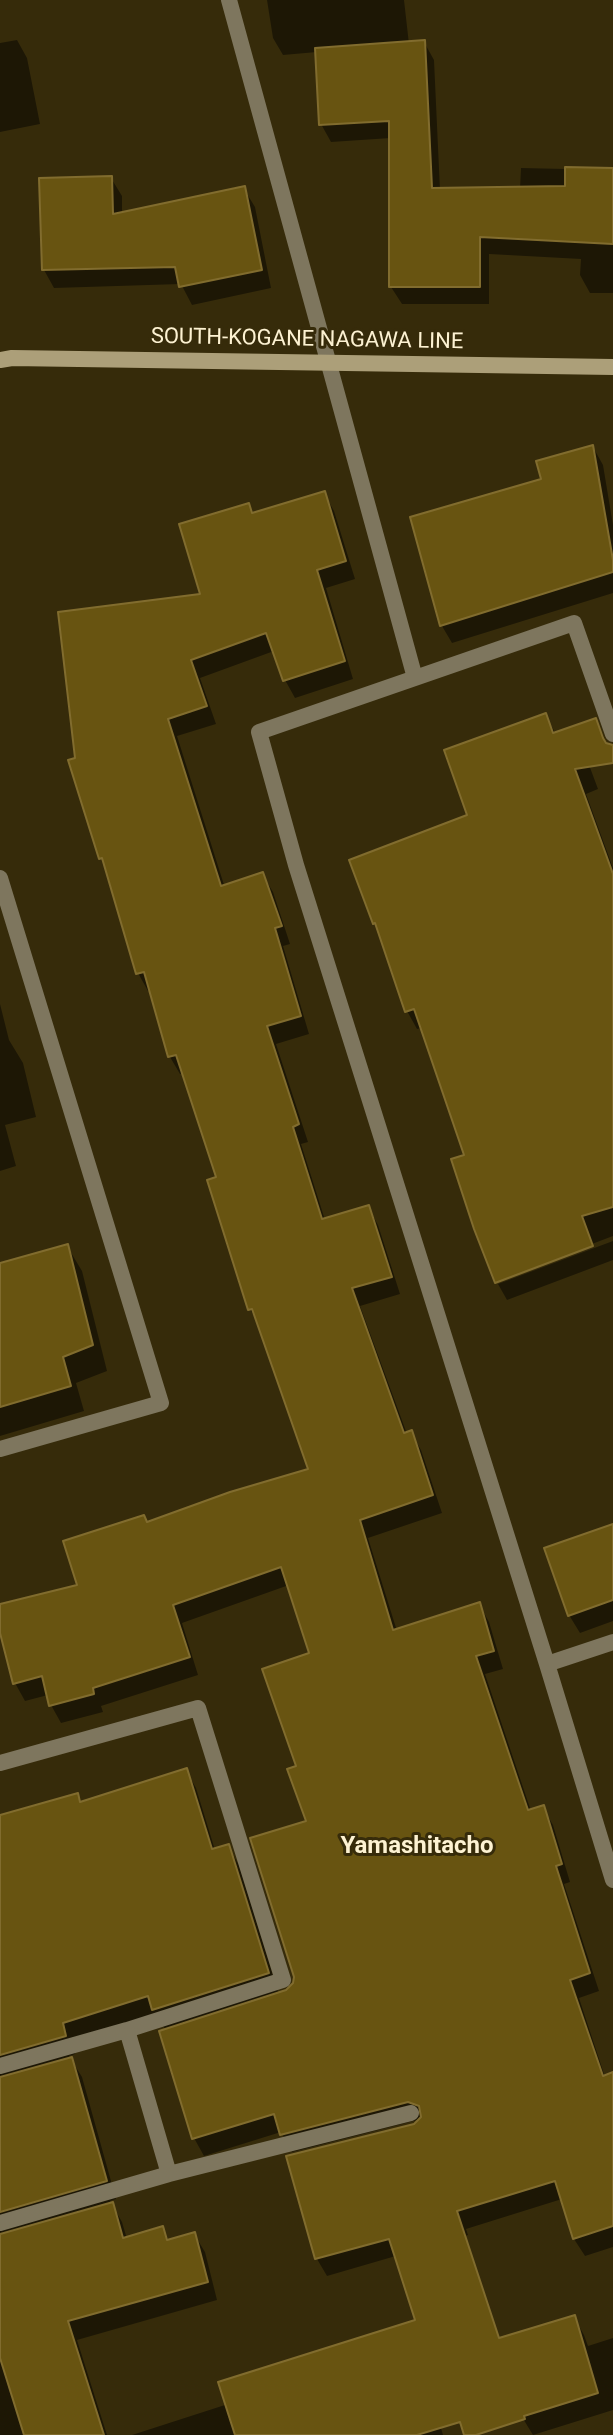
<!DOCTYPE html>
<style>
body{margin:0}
canvas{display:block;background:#362b0a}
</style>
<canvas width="613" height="2435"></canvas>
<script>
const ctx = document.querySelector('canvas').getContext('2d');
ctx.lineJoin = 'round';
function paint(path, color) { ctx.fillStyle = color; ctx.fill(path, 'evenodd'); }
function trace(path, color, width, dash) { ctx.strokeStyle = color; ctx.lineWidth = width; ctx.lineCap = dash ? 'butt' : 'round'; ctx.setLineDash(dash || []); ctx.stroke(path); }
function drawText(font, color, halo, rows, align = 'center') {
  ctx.font = font + ' Roboto,sans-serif'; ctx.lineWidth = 6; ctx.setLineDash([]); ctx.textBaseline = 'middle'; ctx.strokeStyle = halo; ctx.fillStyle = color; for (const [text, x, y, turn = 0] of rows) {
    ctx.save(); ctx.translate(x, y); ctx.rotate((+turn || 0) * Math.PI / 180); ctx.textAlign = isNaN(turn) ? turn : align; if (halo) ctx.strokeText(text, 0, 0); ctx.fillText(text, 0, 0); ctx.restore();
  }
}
const shadow = new Path2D(`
 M 267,0 L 404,0 L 409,44 L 424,42 L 434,60 L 440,190 L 520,189 L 521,168 L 613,170 L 613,293 L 590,293 L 580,275 L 581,259 L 489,254 L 489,304 L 402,304 L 391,287 L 391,138 L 331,142 L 321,124 L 317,52 L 283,55 L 273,38 Z
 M 17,40 L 27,58 L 40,124 L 0,132 L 0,43 Z
 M 111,178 L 122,196 L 122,214 L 244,189 L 255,207 L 271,288 L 192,305 L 181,284 L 54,288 L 44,270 Z
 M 593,447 L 603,465 L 613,525 L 613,593 L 452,643 L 442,626 L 412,518 L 543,480 Z
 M 324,493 L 334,511 L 355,579 L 326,588 L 353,679 L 295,698 L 285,680 L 274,651 L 200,678 L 216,724 L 177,736 L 225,888 L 262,874 L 273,892 L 290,944 L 283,946 L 309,1034 L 276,1044 L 308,1142 L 301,1144 L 325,1220 L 368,1207 L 378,1225 L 400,1294 L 360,1306 L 407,1434 L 411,1433 L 421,1450 L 442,1513 L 368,1538 L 397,1631 L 479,1604 L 489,1622 L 503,1669 L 485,1674 L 531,1811 L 543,1808 L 553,1825 L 570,1882 L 564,1884 L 599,1991 L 579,1998 L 605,2077 L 613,2074 L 613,2247 L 585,2256 L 574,2239 L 562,2199 L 466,2229 L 468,2235 L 327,2276 L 317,2259 L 288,2157 L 416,2125 L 421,2119 L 292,2152 L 281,2132 L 204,2156 L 194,2138 L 166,2031 L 157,2015 L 72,2041 L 75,2054 L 69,2056 L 82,2077 L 116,2199 L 110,2201 L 122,2222 L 127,2239 L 162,2229 L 169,2241 L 194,2234 L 205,2252 L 217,2300 L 77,2340 L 107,2435 L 0,2435 L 0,1817 L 77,1796 L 82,1804 L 186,1770 L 196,1788 L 215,1850 L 228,1846 L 239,1865 L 279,1995 L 288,1992 L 296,1982 L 308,1823 L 298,1767 L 311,1654 L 289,1585 L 182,1623 L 198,1675 L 101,1706 L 103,1712 L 61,1723 L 51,1705 L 48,1695 L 25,1701 L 15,1683 L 0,1625 L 0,1606 L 79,1586 L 147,1523 L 311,1470 L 260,1327 L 250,1309 L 219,1179 L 184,1073 L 180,1074 L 170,1057 L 151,990 L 148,991 L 138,973 L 108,870 L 101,858 L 77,760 L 203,596 L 248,505 L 254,515 Z
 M 545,715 L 556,734 L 582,746 L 598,789 L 586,794 L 613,868 L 613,1236 L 497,1280 L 497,1282 L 454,1160 L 466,1156 L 422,1028 L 417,1029 L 407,1011 L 381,935 L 375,923 L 352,861 L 470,817 Z
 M 0,1004 L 9,1040 L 23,1063 L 36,1117 L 5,1125 L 16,1166 L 0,1171 Z
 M 613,1241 L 613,1260 L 507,1300 L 498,1284 Z
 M 67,1246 L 82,1271 L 107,1371 L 76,1383 L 84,1411 L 0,1436 L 0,1265 Z
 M 613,1526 L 613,1621 L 580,1633 L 569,1615 Z
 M 574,2317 L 584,2335 L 588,2346 L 613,2338 L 613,2410 L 533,2435 L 522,2417 Z
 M 417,2343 L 443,2435 L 132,2435 L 228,2404 Z`);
const building = new Path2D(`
 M 425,40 L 432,188 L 565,186 L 565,167 L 613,168 L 613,244 L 480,237 L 480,287 L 389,287 L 389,121 L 319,125 L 315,48 Z
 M 112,176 L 113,214 L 245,186 L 262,270 L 179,287 L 175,267 L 42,270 L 39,178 Z
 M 593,445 L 613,560 L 613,572 L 440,626 L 410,517 L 541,479 L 536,461 Z
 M 325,491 L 346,561 L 317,570 L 345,661 L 283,681 L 266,633 L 191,660 L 207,706 L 168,719 L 221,886 L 263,872 L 282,926 L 275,928 L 301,1016 L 267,1026 L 299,1124 L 293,1127 L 322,1219 L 369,1205 L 392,1277 L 352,1288 L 404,1433 L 412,1430 L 433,1495 L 360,1520 L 393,1630 L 480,1602 L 494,1651 L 476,1656 L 528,1810 L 544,1805 L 562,1864 L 556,1866 L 590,1973 L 570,1980 L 603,2076 L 613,2072 L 613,2226 L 573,2239 L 555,2181 L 457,2211 L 499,2338 L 575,2315 L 598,2393 L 524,2416 L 525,2419 L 476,2435 L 464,2435 L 460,2422 L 417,2435 L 235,2435 L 218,2382 L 415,2320 L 389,2239 L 315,2259 L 286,2156 L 414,2124 L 421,2117 L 419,2106 L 408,2102 L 280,2135 L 274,2114 L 192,2139 L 159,2031 L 286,1990 L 293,1983 L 294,1977 L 250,1838 L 306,1821 L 287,1769 L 296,1766 L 262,1669 L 309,1653 L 281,1567 L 173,1605 L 190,1657 L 93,1688 L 94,1694 L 49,1706 L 42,1676 L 13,1684 L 0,1633 L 0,1604 L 77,1585 L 63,1541 L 144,1515 L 147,1522 L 230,1492 L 308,1469 L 252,1309 L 248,1310 L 207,1180 L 216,1177 L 176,1055 L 168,1057 L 144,972 L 136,974 L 102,858 L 99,859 L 68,760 L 75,758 L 58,612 L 200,594 L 179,524 L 249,503 L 252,513 Z
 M 546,713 L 553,733 L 596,718 L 603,738 L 606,743 L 613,745 L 613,763 L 575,769 L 613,874 L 613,1207 L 582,1216 L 593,1246 L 495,1283 L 474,1229 L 451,1159 L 464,1155 L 414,1009 L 405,1012 L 375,923 L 373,924 L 349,860 L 467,815 L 444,750 Z
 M 68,1244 L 93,1345 L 63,1357 L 71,1386 L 0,1407 L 0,1263 Z
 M 613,1524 L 613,1600 L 568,1616 L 544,1548 Z
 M 187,1768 L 212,1849 L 229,1844 L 269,1973 L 152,2010 L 148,1996 L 63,2023 L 66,2036 L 0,2055 L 0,1815 L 78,1793 L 80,1802 Z
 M 72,2057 L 107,2181 L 0,2212 L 0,2077 Z
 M 113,2202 L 123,2238 L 163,2226 L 167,2240 L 195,2232 L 208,2282 L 68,2321 L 104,2435 L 24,2435 L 0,2358 L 0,2234 Z`);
const lane = new Path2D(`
 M 0,878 L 161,1403 L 0,1449`);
const street = new Path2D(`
 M 229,0 L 415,678
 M 613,734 L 574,623 L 259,732 L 296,865 L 547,1664 L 613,1880
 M 547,1664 L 613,1642
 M 0,1763 L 198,1708 L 283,1980 L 127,2030 L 0,2066
 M 127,2030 L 169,2174
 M 0,2223 L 169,2174 L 411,2113`);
const secondary = new Path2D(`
 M 0,360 L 12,358 L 613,367`);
const streetNames = [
 ["SOUTH-KOGANE NAGAWA LINE",307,340,1]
];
const neighbourhoodNames = [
 ["Yamashitacho",417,1847]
];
paint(shadow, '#0007');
paint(building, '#685411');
trace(building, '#816c2e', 2);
trace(lane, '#7e765e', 16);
trace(street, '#7e765e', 16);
trace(secondary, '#ac9f79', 16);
drawText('22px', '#fdf2d2', '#362b0a', streetNames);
drawText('bold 24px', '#fdf2d2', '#362b0a', neighbourhoodNames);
</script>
